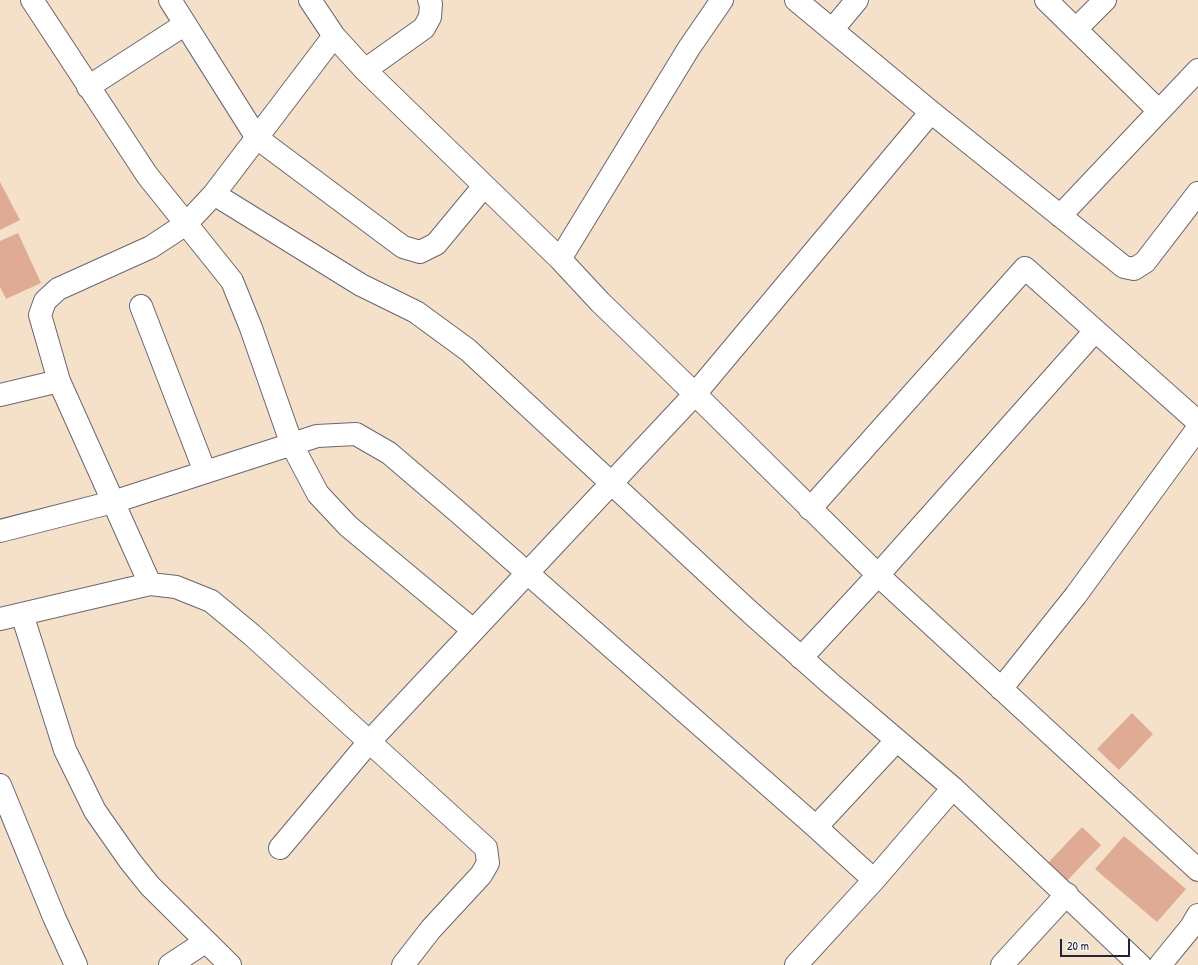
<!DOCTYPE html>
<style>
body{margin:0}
#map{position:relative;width:1198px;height:965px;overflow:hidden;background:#f5e1ca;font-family:"Patrick Hand",sans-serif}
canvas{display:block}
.scale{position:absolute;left:1060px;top:939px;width:70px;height:18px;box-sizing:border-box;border:2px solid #22223b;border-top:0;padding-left:5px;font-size:12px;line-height:14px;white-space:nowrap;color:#22223b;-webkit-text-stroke:3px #f6f6f2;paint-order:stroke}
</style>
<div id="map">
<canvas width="1198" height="965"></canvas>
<div class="scale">20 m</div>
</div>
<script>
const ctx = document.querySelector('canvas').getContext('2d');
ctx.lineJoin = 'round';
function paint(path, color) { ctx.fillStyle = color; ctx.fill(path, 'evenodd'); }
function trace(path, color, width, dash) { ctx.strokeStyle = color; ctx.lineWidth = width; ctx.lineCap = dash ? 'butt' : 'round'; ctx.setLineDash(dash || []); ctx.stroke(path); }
const building = new Path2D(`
 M 0,182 L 20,220 L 0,230 Z
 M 18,233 L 41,283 L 6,299 L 0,287 L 0,241 Z
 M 1132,713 L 1153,734 L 1119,770 L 1097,749 Z
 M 1082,827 L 1101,845 L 1065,883 L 1046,865 Z
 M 1124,836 L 1186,889 L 1157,922 L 1095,869 Z`);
const street = new Path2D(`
 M 32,0 L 147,175 L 232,281 L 251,328 L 292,445 L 318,494 L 348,526 L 473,630
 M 170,0 L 257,138 L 403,247 L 420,252 L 436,244 L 484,186
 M 310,0 L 334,36 L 365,70 L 560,259
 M 722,0 L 689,48 L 560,259 L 600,302 L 695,394 L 878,575 L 1198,870
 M 796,0 L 931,112 L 1124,267 L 1134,269 L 1145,262 L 1198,193
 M 1046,0 L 1159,111
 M 1076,29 L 1105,0
 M 832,30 L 857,0
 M 365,70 L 424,28 L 430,17 L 431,4 L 429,0
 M 88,87 L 184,25
 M 214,194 L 361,285 L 416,312 L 468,350 L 751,613 L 831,684 L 953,788 L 1140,965
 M 1060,216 L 1198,70
 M 141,306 L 205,472
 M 0,395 L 59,381
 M 810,509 L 1025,268 L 1198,422
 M 0,531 L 113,502 L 317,436 L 356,434 L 389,453 L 458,512 L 816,827 L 874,880
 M 150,584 L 59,381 L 40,315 L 45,301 L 58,289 L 151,247 L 186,224 L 214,194 L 334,36
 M 22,614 L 65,750 L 95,811 L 130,861 L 150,886 L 230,965
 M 0,619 L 150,584 L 176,587 L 211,601 L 252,635 L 486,848 L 488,863 L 481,875 L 431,929 L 403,965
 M 801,658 L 878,575 L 1095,331
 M 1001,689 L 1076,595 L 1198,428
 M 0,785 L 54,917 L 76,965
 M 816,827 L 896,741
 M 280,848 L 369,742 L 695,394 L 931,112
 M 170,965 L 205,942
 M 796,965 L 874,880 L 953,788
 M 1002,965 L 1067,894
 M 1160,965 L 1191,927 L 1198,915`);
paint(building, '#dfab94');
trace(street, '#6c656d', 24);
trace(street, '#fff', 22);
</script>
